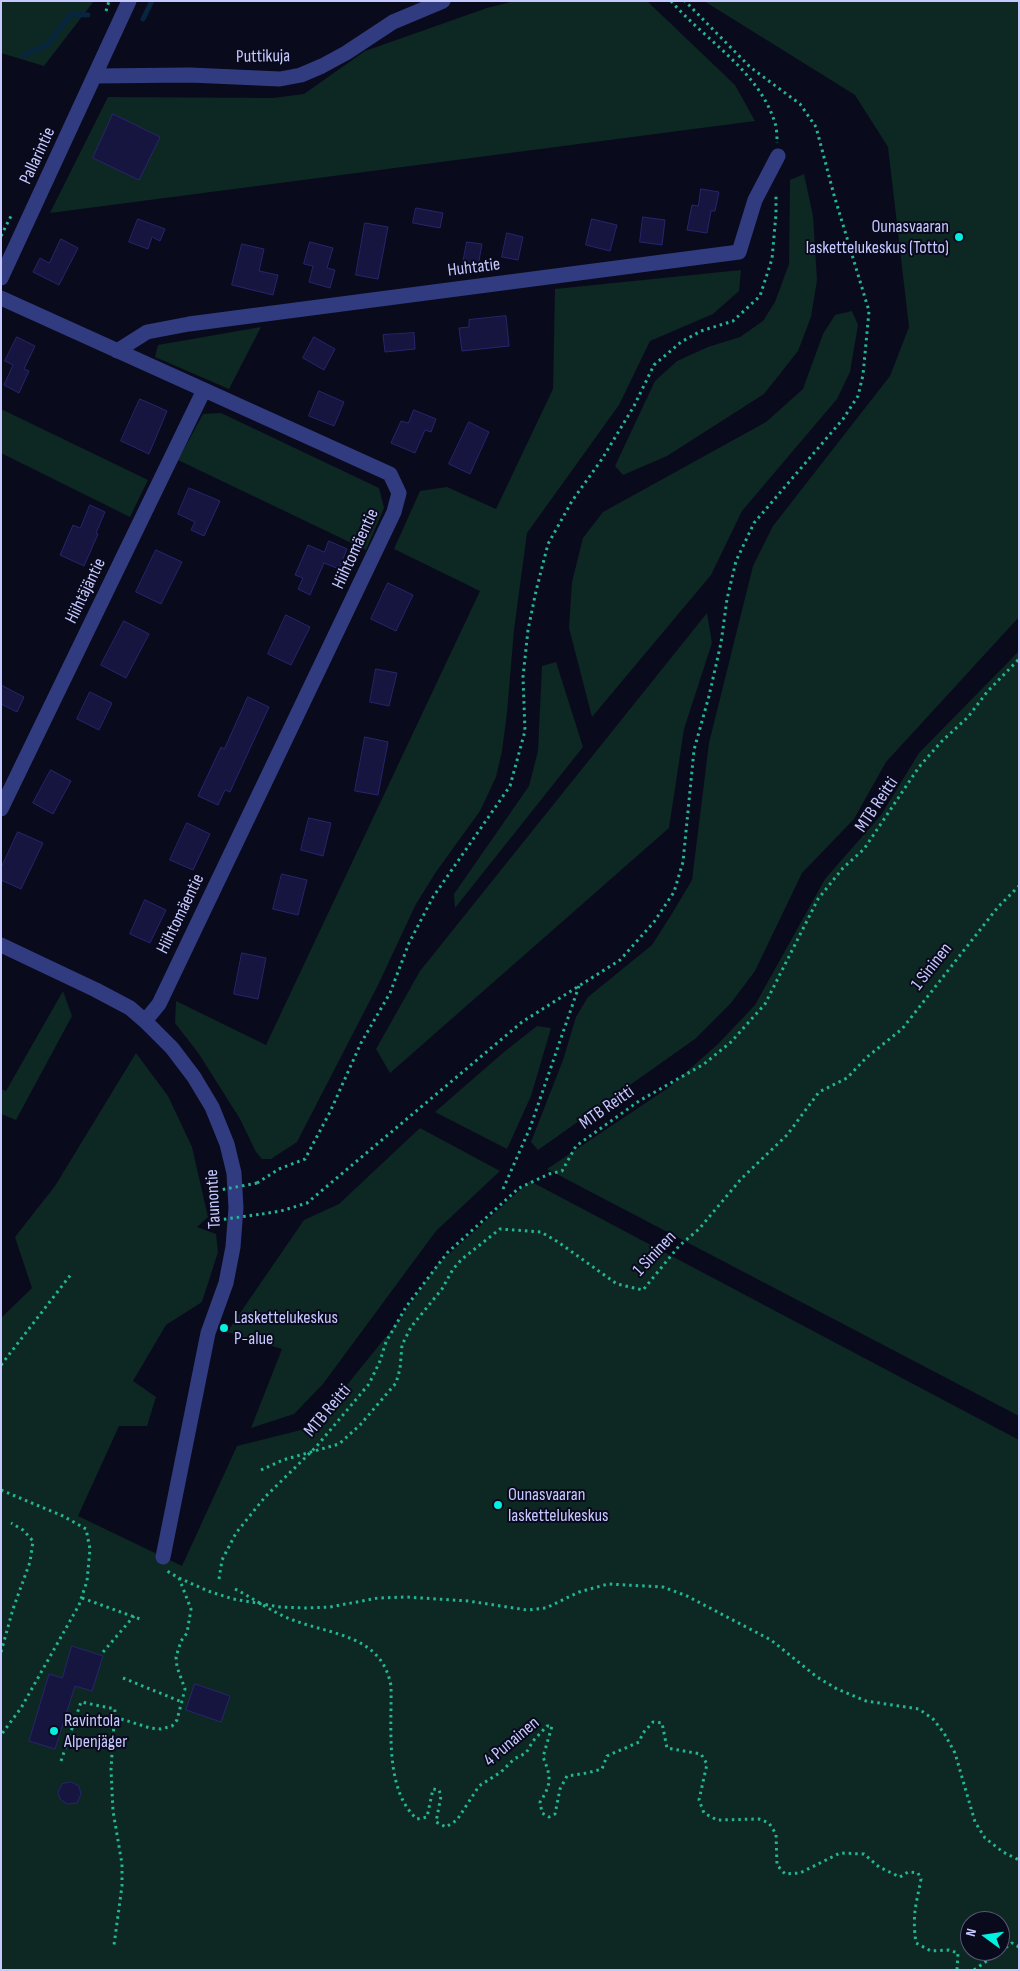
<!DOCTYPE html>
<meta charset="utf-8">
<style>
body{margin:0}
#map{position:relative;width:1020px;height:1971px;overflow:hidden;background:#0a0a1d;font-family:"Sofia Sans Condensed",sans-serif}
canvas{display:block}
.frame{position:absolute;inset:0;border:2px solid #c6c9ff;pointer-events:none}
.north{position:absolute;left:960px;top:1911px;width:50px;height:50px;box-sizing:border-box;background:#0a0a1d;border:1px solid #555677;border-radius:50%;rotate:284deg;font-size:14px;font-weight:700;line-height:20px;text-align:center;color:#c6c9ff}
.north::after{content:'';display:block;margin:auto;width:18px;height:22px;background:#00f1e0;clip-path:polygon(50% 0,100% 100%,50% 72%,0 100%)}
</style>
<div id="map">
<canvas width="1020" height="1971"></canvas>
<div class="frame"></div>
<div class="north">N</div>
</div>
<script>
const ctx = document.querySelector('canvas').getContext('2d');
ctx.lineJoin = 'round';
function paint(path, color) { ctx.fillStyle = color; ctx.fill(path, 'evenodd'); }
function trace(path, color, width, dash) { ctx.strokeStyle = color; ctx.lineWidth = width; ctx.lineCap = dash ? 'butt' : 'round'; ctx.setLineDash(dash || []); ctx.stroke(path); }
function drawText(font, color, halo, rows, align = 'center') {
  ctx.font = font + ' "Sofia Sans Condensed",sans-serif'; ctx.lineWidth = 4; ctx.setLineDash([]); ctx.textBaseline = 'middle'; ctx.strokeStyle = halo; ctx.fillStyle = color; for (const [text, x, y, turn = 0] of rows) {
    ctx.save(); ctx.translate(x, y); ctx.rotate((+turn || 0) * Math.PI / 180); ctx.textAlign = isNaN(turn) ? turn : align; if (halo) ctx.strokeText(text, 0, 0); ctx.fillText(text, 0, 0); ctx.restore();
  }
}
const green = new Path2D(`
 M 1,1 L 94,1 L 44,66 L 1,53 Z
 M 515,1 L 647,1 L 735,85 L 755,121 L 50,213 L 108,97 L 273,98 L 304,94 L 365,51 L 487,8 Z
 M 704,1 L 1019,1 L 1019,617 L 886,762 L 854,819 L 802,873 L 755,971 L 731,1003 L 695,1039 L 538,1150 L 531,1142 L 563,1060 L 576,1017 L 588,997 L 652,945 L 673,912 L 692,880 L 709,743 L 753,566 L 773,526 L 890,376 L 909,327 L 888,147 L 855,95 Z
 M 804,174 L 813,216 L 817,280 L 811,317 L 798,351 L 764,394 L 667,456 L 623,475 L 615,466 L 655,381 L 677,361 L 708,347 L 740,337 L 763,321 L 775,302 L 789,264 L 790,180 Z
 M 741,270 L 739,291 L 713,314 L 650,341 L 619,405 L 527,533 L 514,630 L 507,713 L 502,751 L 496,777 L 480,811 L 436,872 L 416,904 L 378,985 L 297,1142 L 271,1159 L 262,1159 L 256,1152 L 240,1119 L 199,1054 L 175,1023 L 176,1001 L 266,1045 L 480,591 L 394,549 L 420,491 L 447,487 L 496,509 L 553,389 L 555,289 Z
 M 852,311 L 858,325 L 850,372 L 837,399 L 742,511 L 711,575 L 592,717 L 569,628 L 572,582 L 583,538 L 603,512 L 766,422 L 803,389 L 823,334 L 835,315 Z
 M 261,327 L 229,389 L 155,357 L 158,345 Z
 M 1,409 L 148,480 L 130,517 L 1,453 Z
 M 221,413 L 379,488 L 384,508 L 366,550 L 178,460 L 203,414 Z
 M 707,613 L 712,643 L 684,729 L 669,828 L 390,1073 L 376,1049 L 420,971 Z
 M 1019,651 L 1019,1416 L 547,1169 L 668,1088 L 718,1044 L 755,1005 L 825,879 L 881,815 L 919,753 Z
 M 556,662 L 583,747 L 455,908 L 454,894 L 529,786 L 538,751 L 542,666 Z
 M 63,991 L 72,1016 L 16,1120 L 1,1114 L 1,1089 L 6,1091 Z
 M 537,1026 L 551,1028 L 531,1096 L 507,1149 L 435,1112 L 504,1052 Z
 M 136,1053 L 168,1096 L 192,1147 L 208,1217 L 197,1227 L 216,1234 L 218,1252 L 202,1302 L 166,1325 L 133,1381 L 156,1397 L 147,1426 L 119,1426 L 78,1516 L 182,1566 L 237,1446 L 313,1427 L 393,1328 L 438,1264 L 530,1181 L 1019,1440 L 1019,1970 L 1,1970 L 1,1318 L 32,1288 L 15,1237 L 55,1186 ZM 970,1921 L 1000,1921 L 1000,1951 L 970,1951 Z
 M 420,1128 L 500,1171 L 436,1231 L 323,1384 L 294,1414 L 251,1428 L 282,1349 L 227,1332 L 304,1220 L 339,1204 Z`);
const stream = new Path2D(`
 M 143,19 L 152,1
 M 24,55 L 47,45 L 71,14 L 88,15`);
const building = new Path2D(`
 M 113,114 L 160,137 L 139,180 L 93,158 Z
 M 701,189 L 719,192 L 715,211 L 711,211 L 707,233 L 687,230 L 692,205 L 698,206 Z
 M 416,208 L 443,213 L 440,228 L 413,223 Z
 M 643,217 L 665,220 L 662,245 L 640,242 Z
 M 138,219 L 165,229 L 160,241 L 152,237 L 148,249 L 129,242 Z
 M 592,219 L 617,225 L 610,251 L 586,245 Z
 M 365,223 L 388,227 L 378,279 L 356,275 Z
 M 507,233 L 523,237 L 518,260 L 502,257 Z
 M 61,239 L 78,248 L 59,285 L 33,272 L 40,258 L 49,263 Z
 M 310,242 L 333,248 L 327,268 L 335,270 L 330,288 L 309,282 L 313,266 L 304,264 Z
 M 467,242 L 482,244 L 478,266 L 463,263 Z
 M 242,244 L 264,249 L 259,271 L 278,275 L 273,295 L 232,285 Z
 M 506,316 L 509,346 L 462,351 L 459,328 L 469,327 L 469,320 Z
 M 414,333 L 415,349 L 385,352 L 383,335 Z
 M 17,337 L 35,346 L 24,369 L 29,371 L 19,393 L 4,385 L 13,365 L 5,361 Z
 M 314,337 L 335,349 L 324,370 L 303,358 Z
 M 319,391 L 344,402 L 334,426 L 309,416 Z
 M 140,399 L 167,411 L 149,454 L 121,441 Z
 M 414,410 L 436,419 L 431,432 L 425,430 L 415,453 L 391,443 L 401,421 L 408,423 Z
 M 469,422 L 489,432 L 470,474 L 449,464 Z
 M 189,488 L 220,501 L 204,536 L 191,530 L 195,522 L 178,514 Z
 M 90,505 L 105,512 L 96,533 L 98,534 L 84,566 L 60,555 L 73,525 L 80,528 Z
 M 329,541 L 347,549 L 339,569 L 324,563 L 310,595 L 298,589 L 303,578 L 295,575 L 308,545 L 324,552 Z
 M 156,550 L 182,562 L 161,604 L 136,592 Z
 M 388,583 L 413,595 L 396,631 L 371,619 Z
 M 286,615 L 310,627 L 291,665 L 268,654 Z
 M 124,621 L 149,634 L 126,678 L 101,665 Z
 M 376,669 L 397,673 L 389,706 L 370,702 Z
 M 1,685 L 24,697 L 17,712 L 1,704 Z
 M 90,692 L 112,703 L 99,730 L 77,719 Z
 M 248,697 L 269,707 L 230,792 L 225,790 L 218,805 L 198,796 L 221,747 L 224,749 Z
 M 365,737 L 388,742 L 378,795 L 355,791 Z
 M 51,770 L 71,781 L 53,814 L 33,803 Z
 M 309,818 L 331,823 L 323,856 L 301,850 Z
 M 187,823 L 210,834 L 193,870 L 170,860 Z
 M 18,832 L 43,843 L 21,889 L 1,880 L 1,868 Z
 M 282,874 L 307,880 L 298,915 L 273,909 Z
 M 145,900 L 166,910 L 150,943 L 130,934 Z
 M 242,953 L 266,958 L 258,999 L 234,994 Z
 M 72,1646 L 103,1656 L 92,1691 L 75,1686 L 55,1749 L 29,1741 L 49,1674 L 62,1678 Z
 M 195,1684 L 230,1696 L 221,1722 L 186,1710 Z
 M 71,1782 L 79,1786 L 81,1794 L 77,1803 L 67,1804 L 60,1799 L 58,1792 L 62,1784 Z`);
const path = new Path2D(`
 M 671,1 C 706,41 759,71 775,123 C 777,129 777,137 777,143
 M 106,11 L 109,1
 M 1,236 L 12,214
 M 257,1183 L 279,1169 L 305,1159 L 330,1112 L 361,1043 L 390,993 L 409,943 L 433,897 L 510,786 L 525,731 L 523,677 L 528,630 L 536,591 L 548,544 L 572,501 L 602,459 L 634,406 L 654,365 L 681,342 L 701,331 L 733,321 L 760,296 L 772,259 L 776,214 L 776,194
 M 503,1189 L 530,1128 L 579,986
 M 262,1214 L 281,1211 L 307,1203 L 522,1022 L 620,960 L 654,922 L 674,892 L 683,862 L 694,750 L 709,696 L 721,643 L 727,599 L 736,561 L 754,523 L 843,419 L 858,396 L 863,375 L 869,311 L 834,195 L 816,127 L 800,104 L 750,67 L 685,1
 M 1,1365 L 72,1273
 M 261,1470 L 283,1460 L 339,1444 L 360,1425 L 396,1383 L 400,1369 L 402,1345 L 411,1327 L 442,1289 L 453,1269 L 462,1259 L 500,1229 L 541,1232 L 558,1242 L 617,1284 L 643,1290 L 679,1246 L 699,1229 L 741,1179 L 787,1135 L 819,1092 L 847,1078 L 867,1057 L 902,1029 L 998,907 L 1019,886
 M 1,1490 L 63,1516 L 86,1529 L 90,1549 L 87,1581 L 79,1605 L 21,1708 L 1,1735
 M 179,1578 L 208,1591 L 233,1599 L 280,1607 L 305,1608 L 330,1607 L 378,1598 L 406,1597 L 468,1601 L 527,1610 L 546,1608 L 579,1592 L 608,1584 L 663,1587 L 687,1596 L 771,1640 L 817,1677 L 837,1689 L 866,1701 L 919,1709 L 933,1719 L 944,1733 L 955,1753 L 975,1822 L 985,1838 L 1003,1852 L 1019,1860
 M 219,1579 L 222,1560 L 236,1533 L 265,1497 L 316,1447 L 369,1384 L 380,1361 L 386,1342 L 406,1307 L 447,1253 L 519,1188 L 549,1174 L 562,1171 L 576,1146 L 639,1101 L 704,1064 L 731,1042 L 765,1004 L 818,899 L 843,868 L 864,849 L 919,767 L 941,742 L 968,717 L 987,692 L 1019,659
 M 235,1589 C 255,1599 273,1613 293,1620 C 332,1635 382,1635 391,1686 C 392,1727 384,1790 417,1819 L 427,1817 L 433,1789 L 439,1790 L 441,1796 L 436,1822 L 446,1827 L 457,1820 L 479,1786 L 501,1772 L 514,1759 L 526,1753 L 533,1741 L 547,1726 L 552,1726 L 543,1757 C 551,1776 552,1784 540,1802 L 542,1813 L 549,1817 L 555,1814 L 560,1789 L 567,1776 L 587,1773 L 602,1769 L 607,1756 L 639,1742 L 643,1733 L 653,1722 L 662,1723 L 667,1748 L 701,1754 L 707,1764 L 699,1800 L 704,1813 L 717,1820 L 759,1819 L 769,1823 L 776,1834 L 777,1865 L 785,1874 L 800,1873 L 840,1853 L 864,1854 L 879,1867 L 900,1877 L 908,1872 L 918,1873 L 921,1879 C 916,1906 912,1914 916,1943 L 931,1951 L 949,1950 L 958,1953 L 957,1970
 M 82,1598 L 140,1619
 M 1,1652 L 13,1609 L 30,1562 L 33,1541 L 23,1530 L 11,1523
 M 103,1652 L 134,1616
 M 123,1678 L 182,1702
 M 115,1717 L 150,1728 L 161,1729 L 172,1726 L 177,1720 L 185,1689 L 177,1667 L 176,1657 L 181,1641 L 187,1633 L 191,1609 L 179,1578 L 167,1571
 M 61,1761 L 81,1702 L 115,1709 L 111,1769 L 113,1811 L 122,1864 L 122,1886 L 114,1945
 M 974,1970 L 1012,1943 L 1019,1947`);
const minor = new Path2D(`
 M 95,76 L 190,75 L 280,79 L 301,75 L 322,66 L 346,53 L 393,22 L 443,1
 M 1,278 L 129,1
 M 1,298 L 390,474 L 399,493 L 394,512 L 159,1004 L 145,1021
 M 117,351 L 147,332 L 189,324 L 739,252 L 755,200 L 778,156
 M 1,809 L 204,390
 M 1,945 L 96,990 L 130,1008 L 145,1021 L 172,1048 L 194,1077 L 212,1107 L 227,1144 L 234,1173 L 236,1208 L 233,1247 L 226,1283 L 208,1333 L 163,1557`);
const pathBridge = new Path2D(`
 M 210,1192 L 257,1183
 M 211,1221 L 262,1214`);
const markers = [
 [959,237,5,"#00f1e0"],
 [224,1328,5,"#00f1e0"],
 [498,1505,5,"#00f1e0"],
 [54,1731,5,"#00f1e0"]
];
const streetNames = [
 ["Puttikuja",263,57,-1],
 ["Pallarintie",38,156,-65],
 ["Huhtatie",474,268,-7],
 ["Hiihtomäentie",356,549,-65],
 ["Hiihtäjäntie",86,591,-64],
 ["MTB Reitti",877,805,-56],
 ["Hiihtomäentie",181,914,-64],
 ["1 Sininen",932,967,-52],
 ["MTB Reitti",607,1108,-35],
 ["Taunontie",214,1199,-93],
 ["1 Sininen",655,1254,-47],
 ["MTB Reitti",328,1411,-50],
 ["4 Punainen",512,1742,-40]
];
const poiNames = [
 ["Ounasvaaran",949,227,"right"],
 ["laskettelukeskus (Totto)",949,248,"right"],
 ["Laskettelukeskus",234,1318],
 ["P-alue",234,1339],
 ["Ounasvaaran",508,1495],
 ["laskettelukeskus",508,1516],
 ["Ravintola",64,1721],
 ["Alpenjäger",64,1742]
];
paint(green, '#0d2722');
trace(stream, '#07253f', 5);
paint(building, '#16153f');
trace(building, '#27256d', 1);
trace(path, '#23b694', 3, [2.5, 4]);
trace(minor, '#313c80', 15);
trace(pathBridge, '#23b694', 3, [2.5, 4]);
for (const [x, y, r, color] of markers) { const dot = new Path2D(); dot.arc(x, y, r, 0, 2 * Math.PI); ctx.fillStyle = color; ctx.fill(dot); trace(dot, '#0a0a1d', 2); }
drawText('18px', '#c6c9ff', '#0a0a1d', streetNames);
drawText('18px', '#c6c9ff', '#0a0a1d', poiNames, 'left');
</script>
